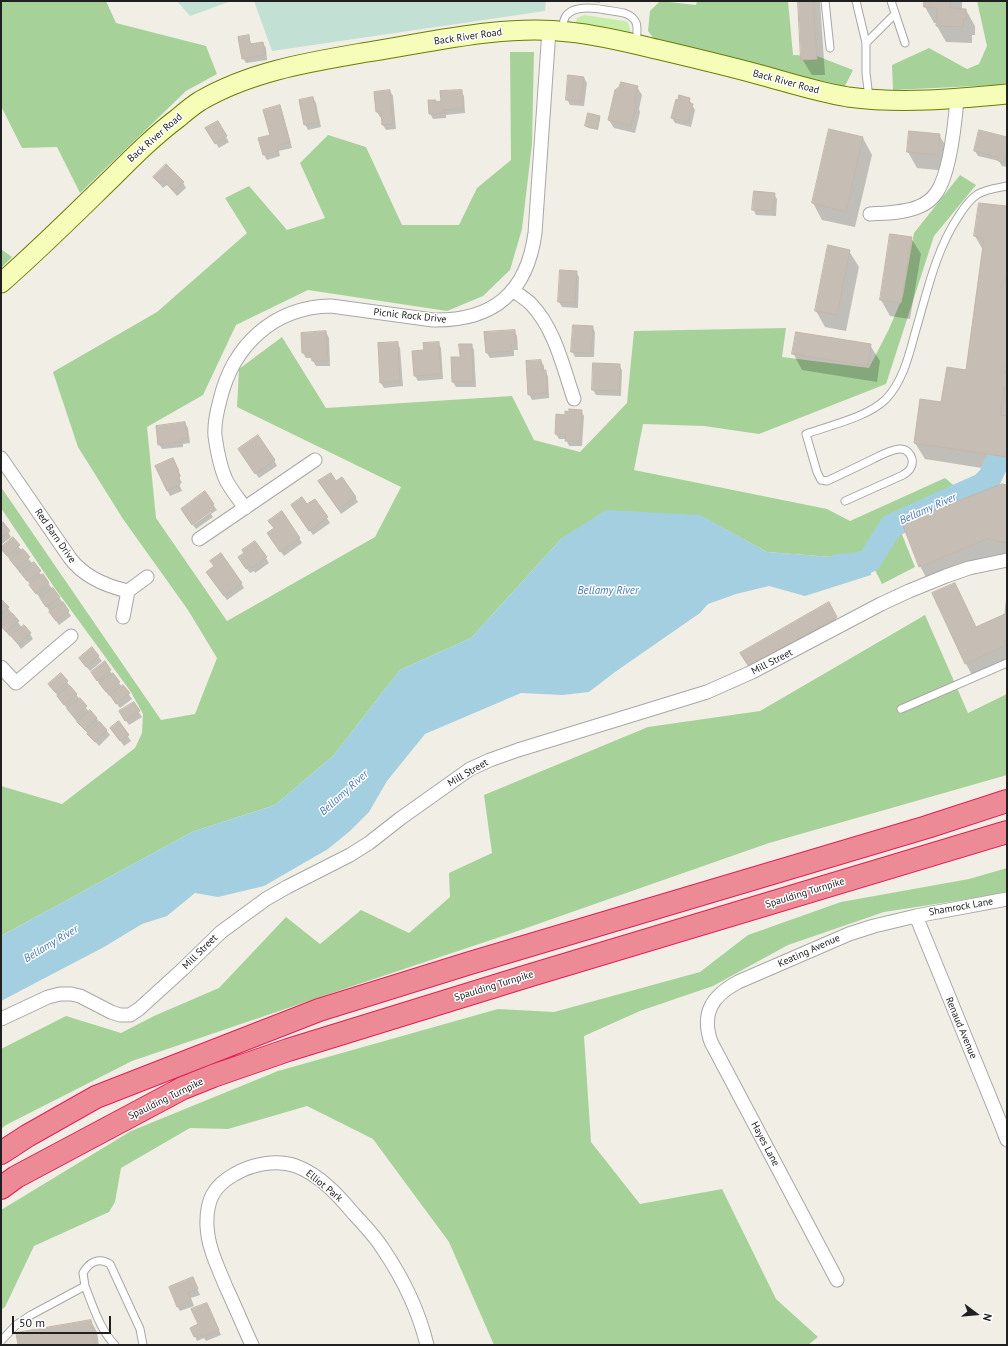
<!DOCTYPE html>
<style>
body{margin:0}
#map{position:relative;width:1008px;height:1346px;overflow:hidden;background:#f1eee6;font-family:"PT Sans",sans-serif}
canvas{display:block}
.frame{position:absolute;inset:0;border:2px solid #202020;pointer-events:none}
.north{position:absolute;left:956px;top:1294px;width:40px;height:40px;-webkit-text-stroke:3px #fff;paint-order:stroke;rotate:106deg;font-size:11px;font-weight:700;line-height:16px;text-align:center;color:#202020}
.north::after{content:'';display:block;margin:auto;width:14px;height:18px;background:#202020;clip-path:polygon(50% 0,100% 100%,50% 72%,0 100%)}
.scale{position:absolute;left:12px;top:1316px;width:99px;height:18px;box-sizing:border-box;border:2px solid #202020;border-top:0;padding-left:5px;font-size:12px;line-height:14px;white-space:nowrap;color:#202020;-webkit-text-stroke:3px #fff;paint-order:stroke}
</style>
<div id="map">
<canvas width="1008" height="1346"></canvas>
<div class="frame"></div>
<div class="north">N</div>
<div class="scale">50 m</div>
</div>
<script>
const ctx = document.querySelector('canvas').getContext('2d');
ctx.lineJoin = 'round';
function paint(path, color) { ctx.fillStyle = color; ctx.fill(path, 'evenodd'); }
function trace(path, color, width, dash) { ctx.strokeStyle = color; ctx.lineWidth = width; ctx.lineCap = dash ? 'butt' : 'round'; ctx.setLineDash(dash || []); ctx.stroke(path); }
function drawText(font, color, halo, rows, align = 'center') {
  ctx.font = font + ' "PT Sans",sans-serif'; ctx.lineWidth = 3; ctx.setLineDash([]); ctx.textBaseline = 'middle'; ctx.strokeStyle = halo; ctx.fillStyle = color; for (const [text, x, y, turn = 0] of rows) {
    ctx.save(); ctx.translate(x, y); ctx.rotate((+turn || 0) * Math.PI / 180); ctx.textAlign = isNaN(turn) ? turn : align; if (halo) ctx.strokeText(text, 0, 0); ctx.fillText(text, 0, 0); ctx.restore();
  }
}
const grass = new Path2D(`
 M 584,15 L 625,21 L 628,23 L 631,33 L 630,34 L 576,23 L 577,18 Z`);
const forest = new Path2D(`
 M 1,1 L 106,1 L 116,23 L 206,46 L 217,74 L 186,91 L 80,193 L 57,147 L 22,148 L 1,106 Z
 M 660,1 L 696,5 L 697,1 L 788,1 L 793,55 L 817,56 L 853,70 L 845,86 L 657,43 L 648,31 L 650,11 Z
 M 977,1 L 1007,1 L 1007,83 L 997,85 L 893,90 L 892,65 L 929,48 L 967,69 L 979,64 L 987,46 Z
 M 510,52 L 534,52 L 532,144 L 522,229 L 510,270 L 483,296 L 447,311 L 308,290 L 236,325 L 203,395 L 147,427 L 156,518 L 227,621 L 375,537 L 401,487 L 237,407 L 239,369 L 282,337 L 326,408 L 512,396 L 534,440 L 580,452 L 627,403 L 634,331 L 786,328 L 782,357 L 869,368 L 889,329 L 903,296 L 914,233 L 960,175 L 976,185 L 934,236 L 886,384 L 759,434 L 704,426 L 643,424 L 634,470 L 827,509 L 850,521 L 945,478 L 964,494 L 897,522 L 915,567 L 882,584 L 870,560 L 767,552 L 699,515 L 562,538 L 471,638 L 400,670 L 333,756 L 275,805 L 192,832 L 1,936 L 1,786 L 62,804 L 135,748 L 142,733 L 143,714 L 131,692 L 54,587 L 1,508 L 1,487 L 161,720 L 195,714 L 217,658 L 188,610 L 123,519 L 78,447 L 53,372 L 157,312 L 247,233 L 225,198 L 249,186 L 287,230 L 325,218 L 300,163 L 328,135 L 366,147 L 402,225 L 459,225 L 477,188 L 511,160 Z
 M 1,249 L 12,257 L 1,268 Z
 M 925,615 L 968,713 L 1007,694 L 1007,775 L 769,843 L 512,933 L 350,987 L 132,1061 L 6,1125 L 1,1129 L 1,1049 L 66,1016 L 121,1033 L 154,1016 L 219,988 L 286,917 L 320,944 L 361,910 L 409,933 L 450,897 L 449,873 L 492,853 L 484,795 L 648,727 L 760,711 Z
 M 1007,868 L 1007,893 L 884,912 L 788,945 L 713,986 L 640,1011 L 584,1036 L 591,1142 L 640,1204 L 722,1189 L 776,1299 L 818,1337 L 808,1345 L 494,1345 L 449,1242 L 373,1139 L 307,1106 L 228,1129 L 190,1128 L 121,1168 L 115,1202 L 109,1212 L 34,1246 L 5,1307 L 1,1310 L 1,1210 L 131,1131 L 278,1071 L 498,1009 L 554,1012 L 700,972 L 748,935 L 841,902 L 969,879 Z`);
const wetland = new Path2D(`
 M 177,1 L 231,1 L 190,16 Z
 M 254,1 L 546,1 L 545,11 L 272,51 Z`);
const water = new Path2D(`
 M 606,510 L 700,515 L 767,552 L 870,560 L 871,575 L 805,596 L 769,586 L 736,594 L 708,604 L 700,613 L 615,672 L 589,692 L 563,695 L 521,693 L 425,734 L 387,781 L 369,812 L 350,831 L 328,849 L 264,886 L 218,897 L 195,893 L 167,916 L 142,924 L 104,947 L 1,1001 L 1,936 L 192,832 L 275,805 L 333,756 L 400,670 L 471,638 L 562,538 Z`);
const shadow = new Path2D(`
 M 592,1 L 600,1 L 600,3 L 592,2 Z
 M 799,1 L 820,1 L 825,75 L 812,75 L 802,59 Z
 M 925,1 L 962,1 L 962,9 L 966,10 L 975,26 L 975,35 L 972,35 L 972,43 L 946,42 L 937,26 L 937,23 L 934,23 L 925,7 Z
 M 248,36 L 252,45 L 263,43 L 266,48 L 267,60 L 246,63 L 243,58 Z
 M 584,78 L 587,83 L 584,106 L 570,105 L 567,99 Z
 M 637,87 L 642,95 L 639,109 L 640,112 L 635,133 L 614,128 L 609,120 Z
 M 390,91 L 393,96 L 396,129 L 386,130 L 383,125 L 382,117 L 380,117 L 377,112 Z
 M 461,91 L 464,96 L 465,113 L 446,115 L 446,118 L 433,119 L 430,113 L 436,103 L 442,102 Z
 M 313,98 L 316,103 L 321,127 L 308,130 L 305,124 Z
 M 689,99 L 695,110 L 691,127 L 675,123 L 672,118 Z
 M 279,106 L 282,111 L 292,148 L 279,151 L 280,156 L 267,160 L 264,155 L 259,139 L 271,135 Z
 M 599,116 L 600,119 L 598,130 L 588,128 L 586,126 Z
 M 217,122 L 229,142 L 219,148 L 207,129 Z
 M 830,130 L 863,138 L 872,155 L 855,227 L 822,220 L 813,203 Z
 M 979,131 L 1007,138 L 1007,167 L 1002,166 L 999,161 L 978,156 L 975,151 Z
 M 910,132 L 939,135 L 949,151 L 947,171 L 917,168 L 908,152 Z
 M 154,177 L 183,183 L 186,188 L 177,196 L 167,185 L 163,188 Z
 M 774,194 L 777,199 L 776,216 L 756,215 L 753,209 Z
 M 1007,207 L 1007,472 L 925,459 L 915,443 L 942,403 L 966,372 L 983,250 L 975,236 Z
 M 911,238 L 921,254 L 910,319 L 890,316 L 881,300 Z
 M 849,251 L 859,267 L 846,331 L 825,327 L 816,311 Z
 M 576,272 L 579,277 L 578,308 L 562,307 L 559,302 Z
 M 592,326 L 595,332 L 594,357 L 575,357 L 572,351 Z
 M 514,331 L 517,336 L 518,350 L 514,350 L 514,356 L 490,358 L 487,353 L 486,333 Z
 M 326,332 L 329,338 L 330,366 L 316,366 L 313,361 L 312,358 L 306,358 L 303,353 Z
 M 397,343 L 400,348 L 403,386 L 384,388 L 381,383 Z
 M 438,343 L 441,348 L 443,379 L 418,381 L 415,376 L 425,351 Z
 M 471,345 L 474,350 L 476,387 L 456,387 L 453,382 L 452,358 L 461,358 Z
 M 870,345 L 880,361 L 877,382 L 802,370 L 793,353 Z
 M 541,361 L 544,366 L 544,371 L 545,371 L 548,376 L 549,398 L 532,400 L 529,394 Z
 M 619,365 L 622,370 L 621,396 L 596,395 L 593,390 Z
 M 581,411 L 584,416 L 582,446 L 569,446 L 566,439 L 559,439 L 556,434 Z
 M 185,423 L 188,428 L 190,443 L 183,444 L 183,447 L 162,449 L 159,444 Z
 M 242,454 L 274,460 L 277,466 L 259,478 Z
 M 175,464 L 181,476 L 179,477 L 182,483 L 179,484 L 182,491 L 170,496 L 156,466 Z
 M 336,482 L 355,497 L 358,502 L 341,514 L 323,487 Z
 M 1007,486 L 1007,557 L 997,555 L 929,583 L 920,566 Z
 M 204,492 L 217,510 L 211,514 L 213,517 L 196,529 L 193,525 L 211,512 L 211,509 L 192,524 Z
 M 315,500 L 330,523 L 313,535 L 295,510 L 307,506 Z
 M 1,520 L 11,537 L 59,597 L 71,616 L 59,625 L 40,597 L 40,598 L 21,572 L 20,573 L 1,548 L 12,538 L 11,537 L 1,545 Z
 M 274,529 L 299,538 L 302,543 L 284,556 L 271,538 Z
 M 266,558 L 269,563 L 255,573 L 254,571 L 250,573 L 242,563 Z
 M 210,577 L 241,583 L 244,588 L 227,600 Z
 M 955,584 L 976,628 L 1006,614 L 1007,604 L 1007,658 L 972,675 L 966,664 L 933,594 Z
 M 1,600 L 8,608 L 22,628 L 30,634 L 33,639 L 21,649 L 11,635 L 10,637 L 1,625 Z
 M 828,604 L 841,626 L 754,675 L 741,653 Z
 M 92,649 L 102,661 L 90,671 L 83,663 Z
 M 104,663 L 122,687 L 123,686 L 132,699 L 120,708 L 111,695 L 109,696 L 95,677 Z
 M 67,682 L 89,712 L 90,711 L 97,719 L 110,735 L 99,746 L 82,727 L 78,721 L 77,722 L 71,714 L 49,684 Z
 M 133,703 L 142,717 L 129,725 L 120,712 Z
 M 119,723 L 131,741 L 124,746 L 115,733 Z
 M 195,1283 L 200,1295 L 191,1298 L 194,1306 L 180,1311 L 177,1306 Z
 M 210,1309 L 221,1335 L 206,1341 L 204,1338 L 197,1341 L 195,1336 L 199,1325 Z
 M 91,1321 L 97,1332 L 99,1345 L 19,1345 Z`);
const river = new Path2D(`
 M 838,566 L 861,564 L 870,560 L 891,526 L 982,485 L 990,477 L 1000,456`);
const building = new Path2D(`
 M 798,1 L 813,1 L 817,59 L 801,60 Z
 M 924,1 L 951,1 L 950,8 L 966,9 L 966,19 L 963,19 L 963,27 L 936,26 L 937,8 L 924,7 Z
 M 249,35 L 250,44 L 263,42 L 265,55 L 242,59 L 238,37 Z
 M 568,75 L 584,77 L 581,101 L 566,100 Z
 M 621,82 L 638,86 L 634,102 L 636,103 L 631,126 L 608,120 L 615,90 L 619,87 Z
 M 390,90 L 393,124 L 382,125 L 381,112 L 376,112 L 374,92 Z
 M 462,90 L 463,108 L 443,110 L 444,113 L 429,114 L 428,100 L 436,100 L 436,102 L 441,101 L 440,91 Z
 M 679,95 L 690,98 L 689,103 L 693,104 L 688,122 L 671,118 L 676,99 L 678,100 Z
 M 313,97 L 319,122 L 304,125 L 299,100 Z
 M 280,105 L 290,142 L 277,146 L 278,151 L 263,155 L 258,138 L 270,135 L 263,110 Z
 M 588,113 L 600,116 L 597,129 L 585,126 Z
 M 218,121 L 227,136 L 215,144 L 205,128 Z
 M 829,129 L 863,137 L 846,212 L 812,203 Z
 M 979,130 L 1007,137 L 1007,151 L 1004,162 L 998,161 L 998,157 L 974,151 Z
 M 909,131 L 940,134 L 938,155 L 907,152 Z
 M 166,164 L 184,182 L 174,191 L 163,180 L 160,184 L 153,177 Z
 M 754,191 L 775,193 L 773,211 L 752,210 Z
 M 979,203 L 1007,206 L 1007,268 L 1005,283 L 1007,283 L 1007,361 L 1005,374 L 1007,374 L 1007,387 L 1004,387 L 1000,415 L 1007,416 L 1007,457 L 914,443 L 920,399 L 941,402 L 947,367 L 966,370 L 984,238 L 974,236 Z
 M 890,234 L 912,237 L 901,303 L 880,300 Z
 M 828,245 L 850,250 L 837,315 L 815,311 Z
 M 560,270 L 577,271 L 575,303 L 558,302 Z
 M 573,325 L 593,326 L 591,353 L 571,352 Z
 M 515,330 L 516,345 L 511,345 L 512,351 L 486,353 L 484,332 Z
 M 326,331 L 328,361 L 312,361 L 311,353 L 302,353 L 301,333 Z
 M 796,332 L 871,344 L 868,366 L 792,354 Z
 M 398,342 L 400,381 L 380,383 L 378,343 Z
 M 439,342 L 441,374 L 414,376 L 412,351 L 424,350 L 423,343 Z
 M 459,344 L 472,344 L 473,382 L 452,382 L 451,357 L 460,357 Z
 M 541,360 L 542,370 L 546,370 L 547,393 L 528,395 L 526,361 Z
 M 593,363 L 620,364 L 619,391 L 592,390 Z
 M 569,409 L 582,410 L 580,441 L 565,441 L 566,435 L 555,434 L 556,414 L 565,415 L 565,411 L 569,412 Z
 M 185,422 L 188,438 L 181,439 L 181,442 L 158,445 L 156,426 Z
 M 258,435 L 275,460 L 255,474 L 238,449 Z
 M 173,458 L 179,471 L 177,472 L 180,477 L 177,478 L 180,485 L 167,491 L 155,466 Z
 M 331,473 L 336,481 L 342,477 L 356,497 L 338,509 L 318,481 Z
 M 1002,484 L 1007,485 L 1007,543 L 987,539 L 919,567 L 902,523 Z
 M 205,491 L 214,504 L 209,509 L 211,511 L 192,525 L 181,509 Z
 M 302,497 L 307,504 L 315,499 L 328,517 L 309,531 L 291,505 Z
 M 282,511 L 300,538 L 280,552 L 267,533 L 274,528 L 268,521 Z
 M 3,522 L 10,531 L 1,538 L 1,524 Z
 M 13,537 L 20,545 L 7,556 L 1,549 L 1,547 Z
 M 255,541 L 267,557 L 251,568 L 250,566 L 246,569 L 238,557 L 244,553 L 242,550 Z
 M 23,549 L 30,557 L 17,568 L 10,560 Z
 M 221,553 L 242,583 L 224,596 L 206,572 L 214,566 L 210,561 Z
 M 34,562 L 41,571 L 27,581 L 20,572 Z
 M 43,574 L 49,583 L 36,594 L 29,585 Z
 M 955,583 L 976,627 L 1005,614 L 1007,595 L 1007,640 L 1004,640 L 1006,645 L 965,664 L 932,593 Z
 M 53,588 L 60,597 L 46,607 L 40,598 Z
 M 1,599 L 9,607 L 1,615 Z
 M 63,602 L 69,611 L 56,621 L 49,612 Z
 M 829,602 L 837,617 L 749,667 L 740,653 Z
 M 12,613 L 19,621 L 6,632 L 1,626 L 1,622 Z
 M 24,625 L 31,633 L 18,644 L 11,636 Z
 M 92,647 L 99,656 L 86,667 L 79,658 Z
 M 105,661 L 111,670 L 97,681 L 91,672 Z
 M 61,673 L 68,681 L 55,692 L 48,684 Z
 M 113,673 L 120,682 L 106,692 L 99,683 Z
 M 123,685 L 130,693 L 116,704 L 110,695 Z
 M 70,686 L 77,694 L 64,705 L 57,696 Z
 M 80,698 L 87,706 L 74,717 L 67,709 Z
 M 134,702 L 140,711 L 125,721 L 119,711 Z
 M 90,710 L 97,718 L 85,730 L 77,722 Z
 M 119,721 L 129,735 L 120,741 L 110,728 Z
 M 100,722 L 107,730 L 95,742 L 87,734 Z
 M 193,1277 L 198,1289 L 188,1293 L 191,1300 L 177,1307 L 169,1287 Z
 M 207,1303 L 219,1330 L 202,1337 L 201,1334 L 194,1337 L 190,1328 L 198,1324 L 191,1309 Z
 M 91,1320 L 95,1345 L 18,1345 L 16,1333 Z`);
const lane = new Path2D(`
 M 825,1 L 830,48
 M 856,1 L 866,43 L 866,73 L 869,98
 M 891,1 L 905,43
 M 562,31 C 563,25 563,20 566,16 C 576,1 609,11 624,13 C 641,19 637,29 636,44
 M 866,43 L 895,14
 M 845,501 L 903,475 C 906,473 909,471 910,469 C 916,460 909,448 899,449 C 890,450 881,455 873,459 C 857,467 842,474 827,481 L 821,480 L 817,472 L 806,434 C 831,425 868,417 886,399 C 903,381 909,355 915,333 C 927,293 935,252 958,217 C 963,209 970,199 978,194 C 987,189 997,188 1007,186
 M 901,709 L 1007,663
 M 85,1286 L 83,1273 C 89,1262 99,1257 110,1264 L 140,1329 L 143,1345
 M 1,1341 L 16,1325 L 31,1315 L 85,1286 C 93,1306 100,1330 115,1345`);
const street = new Path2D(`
 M 870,214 C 886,213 903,213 918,207 C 926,204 933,198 937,192 C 950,172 955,123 957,99
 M 514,291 C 519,295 526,299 531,304 C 555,329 563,367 574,399
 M 1,458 L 70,558 C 84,577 106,586 128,591 L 147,577
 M 245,508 C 239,499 231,490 226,480 C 220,467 217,450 215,436 C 214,424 217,411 220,400 C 233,345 274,307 331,306 L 433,320 C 493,321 527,293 535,233 L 549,30
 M 199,539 L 315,460
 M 123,617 L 128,591
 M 1,667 L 16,683 L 71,636
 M 916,916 L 1000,1122 L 1007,1140
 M 1,1019 L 48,997 L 60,994 L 71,994 L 80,996 L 111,1012 L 120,1015 L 130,1015 L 139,1009 L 183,969 L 221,932 L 266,899 L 287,887 L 350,855 L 369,843 L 401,818 L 470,769 L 490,760 L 518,750 L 707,692 L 752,672 L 881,604 L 909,591 L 946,576 L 969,568 L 1007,560
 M 837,1280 L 711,1042 C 701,1013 712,996 738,982 L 849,934 L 874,926 L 916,916 L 1007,899
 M 252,1345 C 243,1326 235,1306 226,1287 C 218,1267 208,1248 207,1226 C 206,1201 213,1186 235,1174 C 252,1164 277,1159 296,1166 C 320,1175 338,1195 354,1214 C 364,1225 375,1236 383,1249 C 402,1277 419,1312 427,1345`);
const secondary = new Path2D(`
 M 1,283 C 40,249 76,213 113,177 C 134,156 154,136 178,118 C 185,112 192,106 200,101 C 251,71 310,62 368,52 C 431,42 505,24 569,32 C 599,35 627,42 656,49 C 690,57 724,65 757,74 C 787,82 817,92 848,97 C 901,104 954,99 1007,94`);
const highway = new Path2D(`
 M 1,1153 L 27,1136 L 96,1097 L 319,1010 L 470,963 L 927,827 L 1007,801
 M 1,1188 L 16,1177 L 183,1088 L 213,1076 L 288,1050 L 531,975 L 1007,832`);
const streetNames = [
 ["Back River Road",468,37,-8],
 ["Back River Road",786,82,15],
 ["Back River Road",155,138,-41],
 ["Picnic Rock Drive",410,316,6],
 ["Red Barn Drive",55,536,55],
 ["Mill Street",772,662,-27],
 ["Mill Street",468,773,-30],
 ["Spaulding Turnpike",805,893,-17],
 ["Shamrock Lane",961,907,-10],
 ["Keating Avenue",809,951,-24],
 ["Mill Street",200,952,-45],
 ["Spaulding Turnpike",494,986,-17],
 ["Renaud Avenue",961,1028,67],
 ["Spaulding Turnpike",166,1099,-26],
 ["Hayes Lane",765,1144,62],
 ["Elliot Park",324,1186,39]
];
const waterNames = [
 ["Bellamy River",928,509,-24],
 ["Bellamy River",608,591],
 ["Bellamy River",344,793,-42],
 ["Bellamy River",51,944,-31]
];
paint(grass, '#c7edaa');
paint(forest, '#a6d299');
paint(wetland, '#c2e0d4');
paint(water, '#a4cfe1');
paint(shadow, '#0003');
trace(river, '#a4cfe1', 24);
paint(building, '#c6beb5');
trace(building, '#c4b6a7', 1);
trace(lane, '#a7a7a7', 9);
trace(street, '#a7a7a7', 15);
trace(secondary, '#687e00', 21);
trace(highway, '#e51d55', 24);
trace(lane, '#fff', 7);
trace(street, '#fff', 13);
trace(secondary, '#f5fdb8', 19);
trace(highway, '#ec8a96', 22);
drawText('10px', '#202020', '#fff', streetNames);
drawText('italic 11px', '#4677b6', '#fff', waterNames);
</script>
